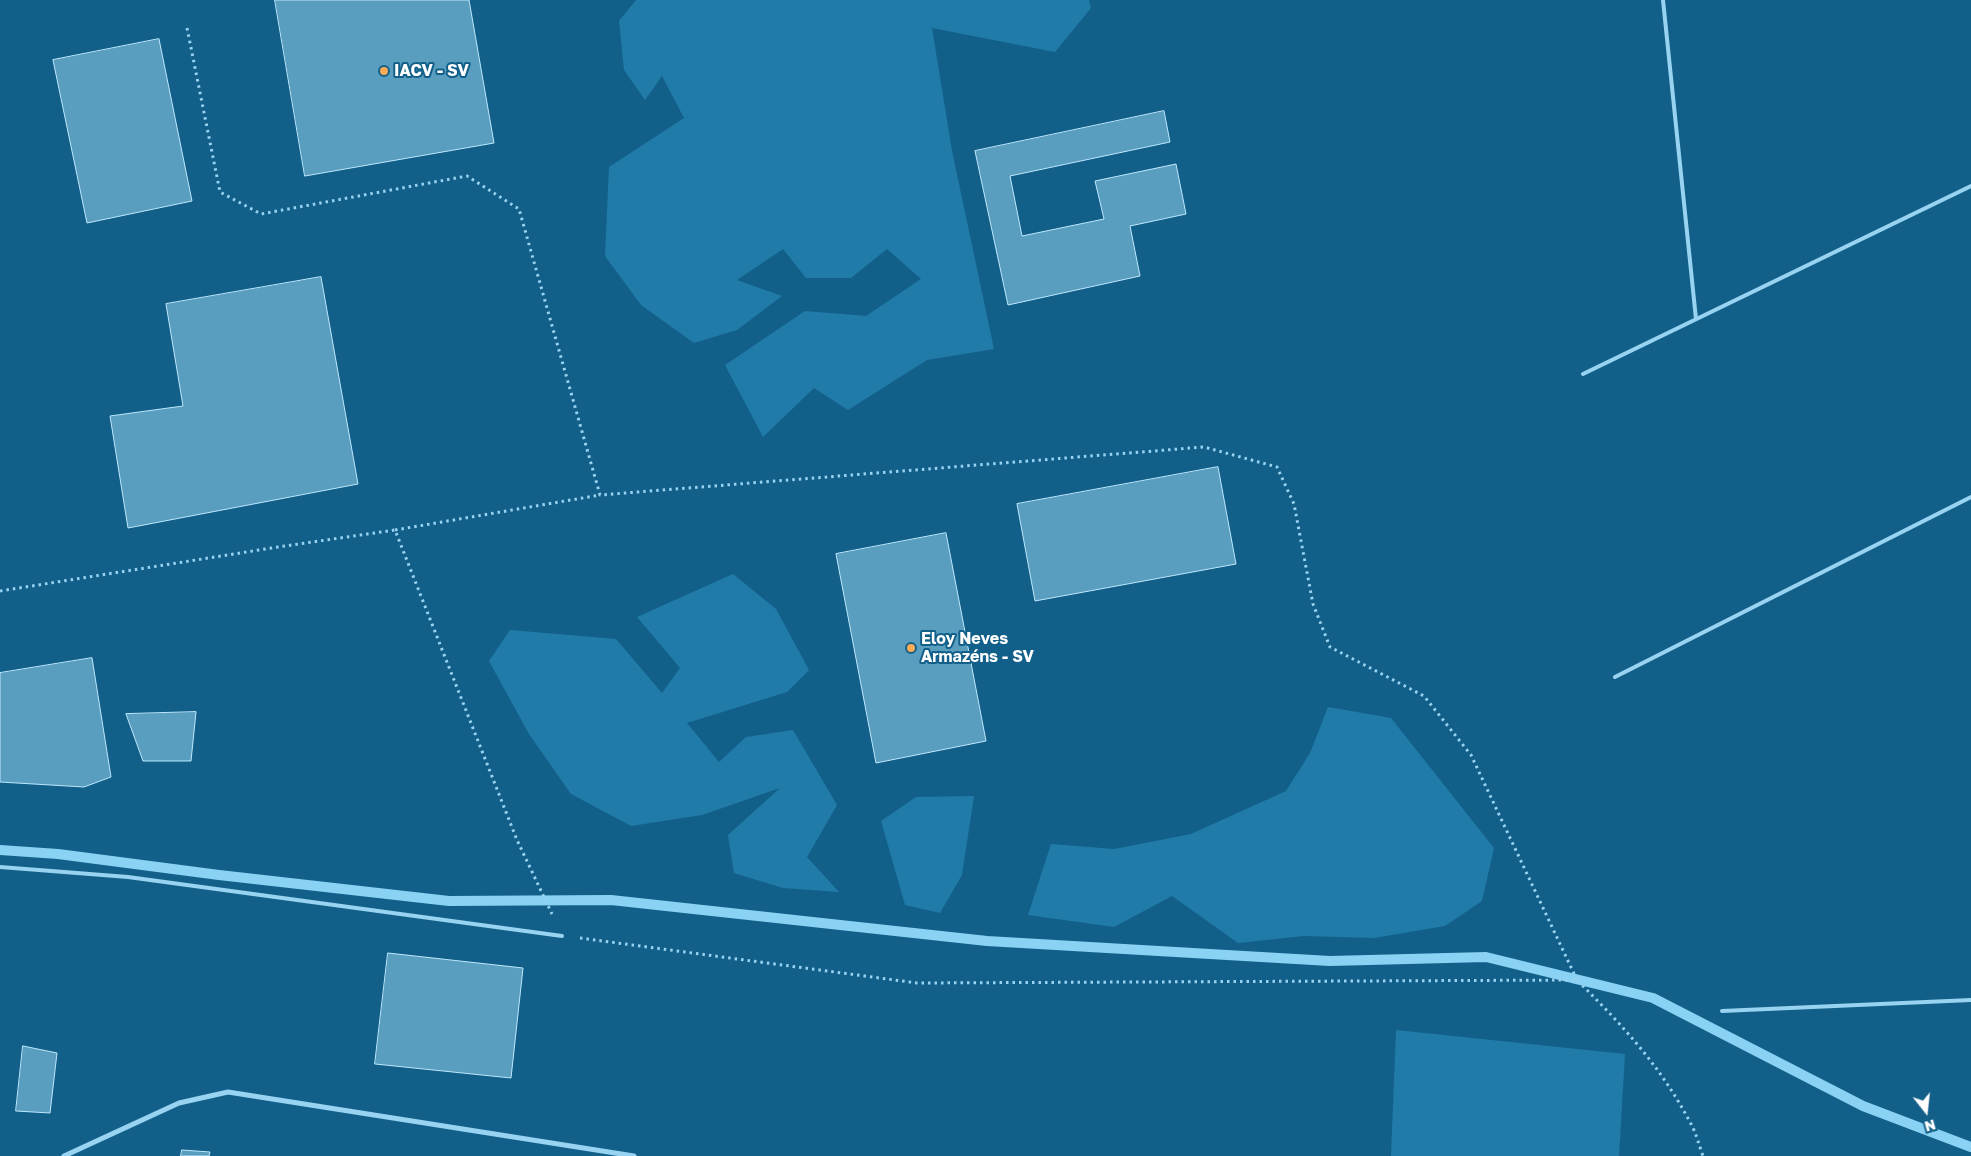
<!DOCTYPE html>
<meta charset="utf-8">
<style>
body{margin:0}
#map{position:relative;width:1971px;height:1156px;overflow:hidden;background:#12608a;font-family:"Golos Text",sans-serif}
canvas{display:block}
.north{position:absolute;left:1901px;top:1086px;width:50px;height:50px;-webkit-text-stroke:4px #12608a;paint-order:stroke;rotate:164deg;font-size:14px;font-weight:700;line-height:20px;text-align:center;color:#fff}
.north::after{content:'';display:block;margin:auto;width:18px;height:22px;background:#fff;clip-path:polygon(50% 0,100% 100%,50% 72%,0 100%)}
</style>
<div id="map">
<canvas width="1971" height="1156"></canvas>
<div class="north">N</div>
</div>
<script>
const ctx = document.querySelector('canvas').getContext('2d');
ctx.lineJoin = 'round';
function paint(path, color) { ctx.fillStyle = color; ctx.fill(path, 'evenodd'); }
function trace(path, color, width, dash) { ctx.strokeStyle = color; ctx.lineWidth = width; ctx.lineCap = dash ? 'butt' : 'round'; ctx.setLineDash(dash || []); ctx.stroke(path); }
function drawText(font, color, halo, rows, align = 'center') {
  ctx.font = font + ' "Golos Text",sans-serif'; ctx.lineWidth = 4; ctx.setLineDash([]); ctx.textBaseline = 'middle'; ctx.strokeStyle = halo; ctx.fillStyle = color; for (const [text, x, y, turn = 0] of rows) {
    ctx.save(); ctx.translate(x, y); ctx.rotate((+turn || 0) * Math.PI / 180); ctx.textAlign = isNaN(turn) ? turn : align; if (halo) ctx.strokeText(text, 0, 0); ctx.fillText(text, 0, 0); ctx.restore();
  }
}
const green = new Path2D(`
 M 636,0 L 1089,0 L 1091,8 L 1055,52 L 932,28 L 952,151 L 994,349 L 927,360 L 848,410 L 814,388 L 763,437 L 725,365 L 805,311 L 866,316 L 921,279 L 887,249 L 851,278 L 806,278 L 783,249 L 737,280 L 782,296 L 737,330 L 694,343 L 641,305 L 605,256 L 609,167 L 684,118 L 662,76 L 645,100 L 624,70 L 619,21 Z
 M 733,574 L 776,609 L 809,670 L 787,692 L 687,723 L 719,762 L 746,737 L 793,730 L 837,805 L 807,857 L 839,892 L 783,888 L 734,873 L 728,835 L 780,788 L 702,815 L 631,826 L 571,794 L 529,734 L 489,661 L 510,630 L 616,639 L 662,693 L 680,668 L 637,617 Z
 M 1328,707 L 1391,718 L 1494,848 L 1482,901 L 1445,926 L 1374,938 L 1304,936 L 1238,943 L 1172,896 L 1114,927 L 1028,915 L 1051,844 L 1114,849 L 1191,834 L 1286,791 L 1310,753 Z
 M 974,796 L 962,875 L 940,913 L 905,905 L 881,821 L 916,797 Z
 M 1396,1030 L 1625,1054 L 1619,1156 L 1391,1156 Z`);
const stream = new Path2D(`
 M 0,850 L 58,854 L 219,875 L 449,901 L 611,900 L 987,941 L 1330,961 L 1486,957 L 1653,998 L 1863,1106 L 1971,1147`);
const building = new Path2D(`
 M 275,0 L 469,0 L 494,143 L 305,176 Z
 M 159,39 L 192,201 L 87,223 L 53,60 Z
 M 1164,111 L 1170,142 L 1010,176 L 1022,236 L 1104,219 L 1095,181 L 1176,164 L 1186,214 L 1130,226 L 1140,276 L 1008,305 L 975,151 Z
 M 321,277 L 358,484 L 128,528 L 110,416 L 183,406 L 166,304 Z
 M 1218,467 L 1236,564 L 1035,601 L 1017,504 Z
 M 946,533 L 986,741 L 876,763 L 836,554 Z
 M 92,658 L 111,777 L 84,787 L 0,782 L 0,673 Z
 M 196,712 L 191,761 L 143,761 L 126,714 Z
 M 388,953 L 523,968 L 511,1078 L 375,1064 Z
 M 23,1046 L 57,1053 L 50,1113 L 16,1111 Z
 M 182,1150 L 210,1152 L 209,1156 L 181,1156 Z`);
const path = new Path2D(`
 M 187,28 L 220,192 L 261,214 L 467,176 L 519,209 L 600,495 L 1204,447 L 1277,467 L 1294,504 L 1313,604 L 1330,647 L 1424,696 L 1471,755 L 1577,980
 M 395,530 L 600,495
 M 0,591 L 278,547 L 395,530 L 517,840 L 552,914
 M 580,938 L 917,983 L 1577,980 C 1623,1026 1660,1065 1691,1124 C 1696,1133 1699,1145 1703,1156`);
const service = new Path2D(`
 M 1663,0 L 1696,319
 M 1583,374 L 1971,186
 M 1615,677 L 1971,497
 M 0,867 L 128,877 L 562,936
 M 1722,1011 L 1971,1000`);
const minor = new Path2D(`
 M 64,1156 L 179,1103 L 228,1092 L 634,1156`);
const markers = [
 [384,71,5,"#ffab58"],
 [911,648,5,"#ffab58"]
];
const poiNames = [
 ["IACV - SV",394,71],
 ["Eloy Neves",921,639],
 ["Armazéns - SV",921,657]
];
paint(green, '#217ba8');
trace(stream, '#89d2f4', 10);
paint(building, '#599dbf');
trace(building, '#bee8fc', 1);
trace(path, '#98d3f1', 3, [2.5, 4]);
trace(service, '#98d3f1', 4);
trace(minor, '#98d3f1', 5);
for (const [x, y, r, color] of markers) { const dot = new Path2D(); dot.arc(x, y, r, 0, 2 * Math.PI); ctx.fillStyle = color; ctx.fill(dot); trace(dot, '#12608a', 2); }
drawText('bold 16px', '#fff', '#12608a', poiNames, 'left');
</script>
